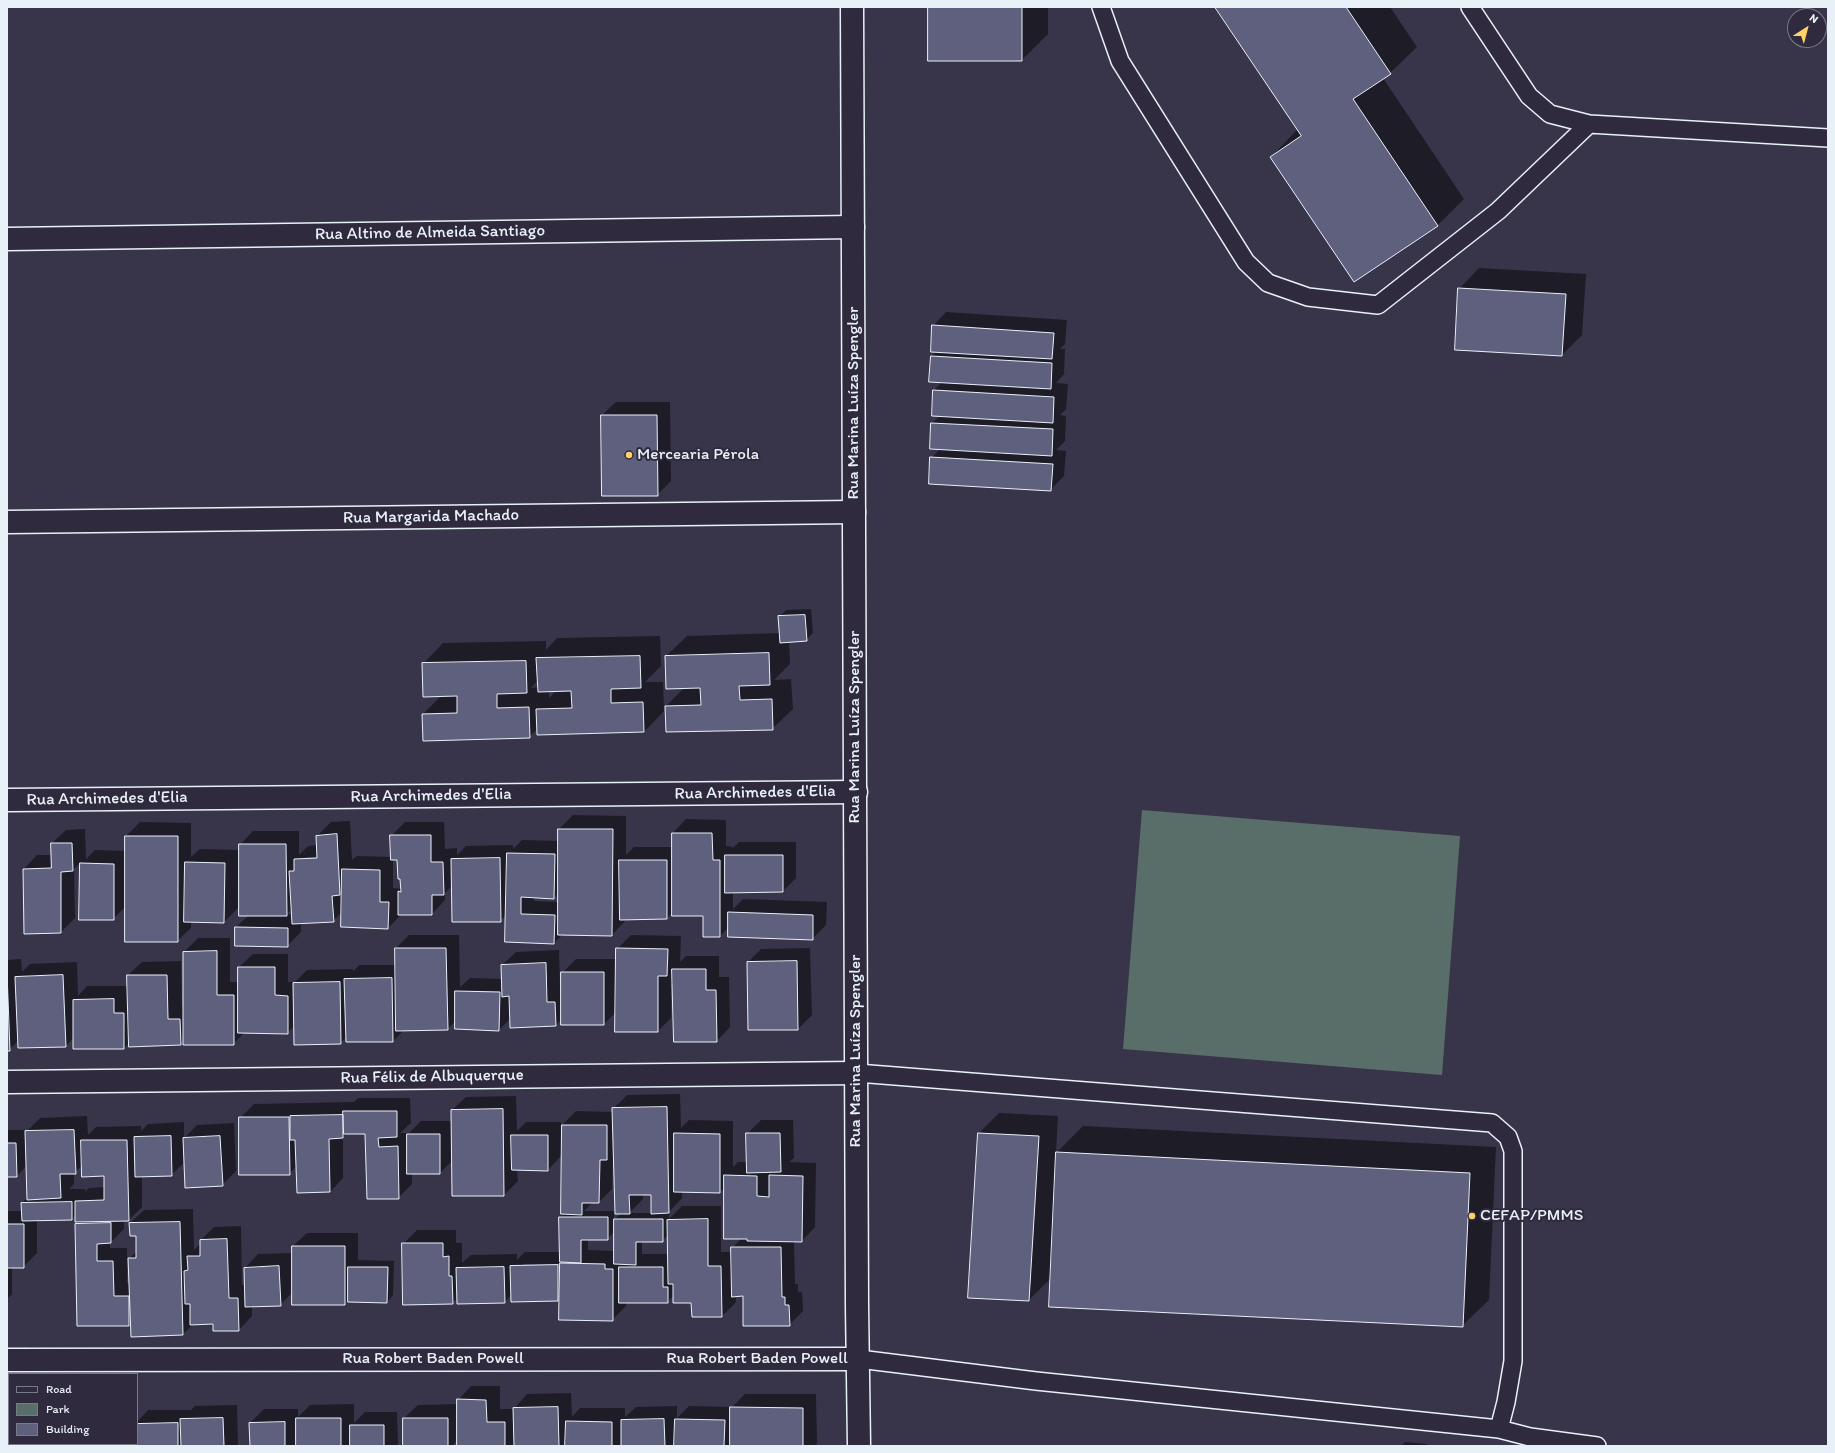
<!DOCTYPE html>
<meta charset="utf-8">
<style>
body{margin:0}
#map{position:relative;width:1835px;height:1453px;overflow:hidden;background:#38354a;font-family:Itim,sans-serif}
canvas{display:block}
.frame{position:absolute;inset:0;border:8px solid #e8f1f8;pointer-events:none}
.legend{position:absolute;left:8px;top:1373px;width:130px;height:72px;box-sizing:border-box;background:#2f2a3d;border:1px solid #797a88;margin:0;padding:5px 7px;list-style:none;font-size:12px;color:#e8f1f8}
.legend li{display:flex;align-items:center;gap:8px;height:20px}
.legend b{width:20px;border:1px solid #797a88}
.north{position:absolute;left:1787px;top:8px;width:40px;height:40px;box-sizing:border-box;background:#2f2a3d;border:1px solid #797a88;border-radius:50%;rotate:36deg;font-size:11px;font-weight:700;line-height:16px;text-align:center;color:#e8f1f8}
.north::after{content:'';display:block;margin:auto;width:14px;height:18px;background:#ffd166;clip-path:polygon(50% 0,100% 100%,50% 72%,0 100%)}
</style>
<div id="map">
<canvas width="1835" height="1453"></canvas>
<div class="frame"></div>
<ul class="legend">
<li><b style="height:5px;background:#2f2a3d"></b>Road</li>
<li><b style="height:11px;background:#596e68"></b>Park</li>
<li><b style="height:11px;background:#5e607d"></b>Building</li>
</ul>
<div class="north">N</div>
</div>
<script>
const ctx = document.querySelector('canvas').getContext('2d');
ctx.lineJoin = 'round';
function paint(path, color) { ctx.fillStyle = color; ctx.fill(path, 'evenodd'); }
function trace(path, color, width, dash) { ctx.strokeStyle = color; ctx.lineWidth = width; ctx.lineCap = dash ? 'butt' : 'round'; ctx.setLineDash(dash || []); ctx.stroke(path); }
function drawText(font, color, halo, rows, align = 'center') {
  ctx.font = font + ' Itim,sans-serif'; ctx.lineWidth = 4; ctx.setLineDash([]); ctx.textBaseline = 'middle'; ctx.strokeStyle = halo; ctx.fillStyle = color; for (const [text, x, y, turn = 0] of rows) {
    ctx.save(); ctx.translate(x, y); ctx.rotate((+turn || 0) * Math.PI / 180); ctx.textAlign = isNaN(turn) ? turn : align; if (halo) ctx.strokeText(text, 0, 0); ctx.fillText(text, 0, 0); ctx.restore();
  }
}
const green = new Path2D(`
 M 1142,810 L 1460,836 L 1442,1075 L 1123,1049 Z`);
const shadow = new Path2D(`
 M 929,7 L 1048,7 L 1048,34 L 1022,60 Z
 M 1216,7 L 1390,7 L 1417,47 L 1390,73 L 1383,78 L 1464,199 L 1437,226 L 1271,157 L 1297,130 Z
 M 1479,268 L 1586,274 L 1582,335 L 1562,355 L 1459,289 Z
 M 946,312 L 1067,320 L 1065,344 L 1060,349 L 1065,349 L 1064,374 L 1056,383 L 1068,384 L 1066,409 L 1060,415 L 1066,416 L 1065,441 L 1056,450 L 1066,451 L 1064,476 L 1050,490 L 931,458 L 941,448 L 931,448 L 932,423 L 940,416 L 934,390 L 942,382 L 932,356 L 936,351 L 933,326 Z
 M 616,402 L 670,402 L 671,481 L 657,495 L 602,415 Z
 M 811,609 L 813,633 L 806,640 L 789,641 L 790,664 L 774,680 L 791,679 L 793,709 L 772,729 L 666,706 L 685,687 L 666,656 L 687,636 L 780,633 L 779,617 L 786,610 Z
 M 660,636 L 661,666 L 645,682 L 663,682 L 664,711 L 644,732 L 538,728 L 529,737 L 423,714 L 442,695 L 423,664 L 443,643 L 546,641 L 546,650 L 557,638 ZM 538,680 L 538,687 L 531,688 ZM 549,691 L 556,691 L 549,698 Z
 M 573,815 L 626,816 L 626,855 L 634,847 L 673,847 L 673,833 L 686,819 L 726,820 L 726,846 L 733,847 L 733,848 L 739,842 L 796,842 L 796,878 L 783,891 L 733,892 L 733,909 L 743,899 L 827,902 L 826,925 L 812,939 L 729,927 L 720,936 L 704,915 L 673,912 L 667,918 L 625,918 L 625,921 L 612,935 L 563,934 L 554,943 L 507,914 L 500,921 L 452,886 L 445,893 L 445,900 L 432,914 L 402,914 L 388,928 L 342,912 L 333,921 L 301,923 L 301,932 L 287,946 L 236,927 L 249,915 L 240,883 L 238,883 L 238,908 L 224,922 L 191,921 L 191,928 L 177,941 L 126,906 L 113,919 L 80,919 L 81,862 L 74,869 L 75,918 L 61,932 L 24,869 L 37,855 L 52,855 L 52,843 L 66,830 L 85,829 L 86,859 L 95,850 L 126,851 L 126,836 L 140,822 L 191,823 L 191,857 L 200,849 L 240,850 L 240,845 L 253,831 L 299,831 L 299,855 L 308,846 L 318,845 L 317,836 L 331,822 L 350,821 L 352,860 L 357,856 L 392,857 L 391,836 L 405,822 L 444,822 L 445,849 L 457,848 L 457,855 L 466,846 L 513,845 L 513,849 L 522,840 L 559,841 L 559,829 ZM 306,857 L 322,857 L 322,859 L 304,860 ZM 393,859 L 398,859 L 402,889 L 393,888 ZM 559,892 L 559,902 L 534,901 L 534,897 L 554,898 ZM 292,909 L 292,914 L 287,914 Z
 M 409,935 L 459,935 L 460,987 L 470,978 L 503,979 L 502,965 L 516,952 L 559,950 L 560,987 L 562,987 L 562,973 L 576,959 L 617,959 L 617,949 L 631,935 L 681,936 L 680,962 L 686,956 L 719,956 L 719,977 L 729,977 L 730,1027 L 717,1041 L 673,984 L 671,984 L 671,1018 L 658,1031 L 617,1011 L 604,1024 L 562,1019 L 556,1025 L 511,1018 L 499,1030 L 456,1021 L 447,1029 L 404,1030 L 393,1041 L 347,1037 L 340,1043 L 295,1025 L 287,1033 L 245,1032 L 233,1044 L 184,1040 L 180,1044 L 130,1042 L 124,1048 L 74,1037 L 66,1046 L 19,1047 L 19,1040 L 9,1050 L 7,1050 L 7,960 L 21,959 L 22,972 L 30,964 L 77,962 L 78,996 L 87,986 L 129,986 L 128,975 L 142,962 L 181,961 L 182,1006 L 184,1006 L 184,952 L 198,938 L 230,938 L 230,982 L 239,982 L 239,967 L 253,954 L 288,954 L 288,982 L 295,982 L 307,970 L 353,969 L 353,972 L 359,965 L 396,965 L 396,948 Z
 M 810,948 L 812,1015 L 798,1029 L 748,962 L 761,949 Z
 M 680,1094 L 681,1128 L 689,1120 L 733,1121 L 733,1167 L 738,1162 L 748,1162 L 747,1134 L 761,1120 L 793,1120 L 794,1158 L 789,1162 L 816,1163 L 815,1227 L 802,1241 L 794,1241 L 795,1284 L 798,1284 L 798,1292 L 802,1292 L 803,1311 L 789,1325 L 744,1295 L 736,1296 L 736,1302 L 722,1316 L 693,1316 L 692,1302 L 674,1295 L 667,1302 L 626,1302 L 626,1306 L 612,1320 L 560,1298 L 558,1300 L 511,1295 L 505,1302 L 458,1298 L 452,1303 L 403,1244 L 417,1230 L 456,1230 L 456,1243 L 462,1243 L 462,1263 L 471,1255 L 517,1254 L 517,1260 L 525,1252 L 561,1252 L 560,1217 L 565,1213 L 562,1155 L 548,1170 L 517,1169 L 518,1181 L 504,1195 L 453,1160 L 440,1173 L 412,1173 L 412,1184 L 398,1198 L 366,1133 L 347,1133 L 343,1137 L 343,1178 L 330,1192 L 297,1166 L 289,1174 L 240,1118 L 254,1104 L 354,1102 L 358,1098 L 410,1098 L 411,1123 L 400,1133 L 409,1133 L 421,1121 L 452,1121 L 452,1110 L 466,1097 L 516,1096 L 517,1131 L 526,1122 L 561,1122 L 561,1126 L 576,1111 L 614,1112 L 613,1109 L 627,1095 ZM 613,1158 L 615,1158 L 616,1211 L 584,1211 L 593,1202 L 599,1202 L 612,1189 ZM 725,1187 L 742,1238 L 732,1248 L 732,1252 L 721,1252 L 721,1206 L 682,1206 L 669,1219 L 669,1212 L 682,1198 L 682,1192 L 720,1192 ZM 643,1194 L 652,1194 L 652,1213 L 629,1213 L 643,1199 ZM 614,1213 L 621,1213 L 614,1220 ZM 615,1231 L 615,1251 L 588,1250 L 588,1239 L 607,1239 ZM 668,1235 L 669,1254 L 642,1254 L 642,1241 L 662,1241 ZM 523,1264 L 563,1264 L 563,1266 L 523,1266 Z
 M 999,1113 L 1058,1116 L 1056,1153 L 1083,1126 L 1496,1147 L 1489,1300 L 1462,1326 L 1051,1278 L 1029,1300 L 979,1133 Z
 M 87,1116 L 88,1135 L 96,1127 L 141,1126 L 141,1131 L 148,1124 L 184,1122 L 184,1138 L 197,1125 L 234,1123 L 236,1171 L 222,1185 L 185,1162 L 171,1175 L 142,1176 L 142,1207 L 129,1220 L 124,1220 L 124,1229 L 110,1243 L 110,1248 L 127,1248 L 127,1283 L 130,1283 L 129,1259 L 137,1251 L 137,1235 L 130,1223 L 144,1210 L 193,1209 L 194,1250 L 201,1243 L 201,1240 L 214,1227 L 241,1226 L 242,1285 L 245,1285 L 245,1268 L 258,1254 L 293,1253 L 293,1246 L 307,1233 L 358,1233 L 358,1260 L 394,1261 L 393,1295 L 387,1302 L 349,1299 L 344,1304 L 293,1292 L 280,1305 L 252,1306 L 252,1316 L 239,1330 L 214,1323 L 194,1324 L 183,1334 L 132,1336 L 131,1323 L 129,1325 L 78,1325 L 76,1224 L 78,1221 L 76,1215 L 72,1219 L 37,1220 L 37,1253 L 23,1267 L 12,1267 L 12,1294 L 7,1299 L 7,1211 L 22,1211 L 22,1203 L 28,1197 L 27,1165 L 17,1176 L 7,1176 L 7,1130 L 28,1130 L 40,1118 ZM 83,1165 L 105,1175 L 105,1187 L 89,1188 L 85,1192 L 85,1189 L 69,1189 L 74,1184 L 74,1173 Z
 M 471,1386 L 500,1386 L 500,1409 L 514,1409 L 527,1394 L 571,1393 L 572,1417 L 580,1408 L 625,1408 L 625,1417 L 636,1407 L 677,1406 L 677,1418 L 689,1406 L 732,1407 L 745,1394 L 816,1394 L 817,1443 L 814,1446 L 458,1446 L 458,1439 L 452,1446 L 400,1446 L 404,1441 L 404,1418 L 418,1405 L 458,1404 L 458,1400 Z
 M 354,1404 L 354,1423 L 365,1412 L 397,1412 L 398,1446 L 351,1446 L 351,1442 L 348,1446 L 251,1446 L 250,1423 L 264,1409 L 298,1409 L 298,1417 L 310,1405 Z
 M 237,1405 L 238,1446 L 135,1446 L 135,1444 L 137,1444 L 137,1422 L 148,1410 L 191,1410 L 195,1406 Z
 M 7,1408 L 9,1408 L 9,1444 L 15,1444 L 13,1446 L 7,1446 Z
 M 1405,1442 L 1427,1444 L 1427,1446 L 1401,1446 Z
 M 30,1444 L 74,1444 L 72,1446 L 30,1446 Z
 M 84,1444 L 131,1444 L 131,1446 L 84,1446 Z`);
const building = new Path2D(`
 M 928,7 L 1022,7 L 1022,61 L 928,61 Z
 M 1215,7 L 1346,7 L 1391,74 L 1353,99 L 1438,226 L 1354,282 L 1270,157 L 1301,136 Z
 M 1458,288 L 1566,294 L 1562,356 L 1455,350 Z
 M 932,325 L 1054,333 L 1052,359 L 931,352 Z
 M 931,356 L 1052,363 L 1051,389 L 929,382 Z
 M 933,390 L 1054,397 L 1053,423 L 932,416 Z
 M 601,415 L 657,415 L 658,496 L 602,496 Z
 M 931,423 L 1053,429 L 1052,456 L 930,449 Z
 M 930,457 L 1053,464 L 1051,491 L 929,484 Z
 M 805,615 L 807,641 L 780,643 L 778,616 Z
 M 769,653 L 770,685 L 739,686 L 740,700 L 772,699 L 773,730 L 666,732 L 665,706 L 701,705 L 700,688 L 666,689 L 665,656 Z
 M 640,656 L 641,688 L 611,689 L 611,703 L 643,702 L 644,732 L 537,735 L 536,709 L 572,708 L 571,691 L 538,692 L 536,658 Z
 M 526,661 L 527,693 L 497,694 L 497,708 L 529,707 L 530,738 L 423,741 L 422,714 L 457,713 L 457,696 L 423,697 L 422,663 Z
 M 558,829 L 613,829 L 612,936 L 558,935 Z
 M 672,833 L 712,833 L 713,860 L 720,860 L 720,937 L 703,937 L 703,916 L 672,916 Z
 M 337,834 L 340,895 L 332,896 L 334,922 L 292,924 L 289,871 L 294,871 L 294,859 L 317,858 L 316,836 Z
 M 390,835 L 431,835 L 431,862 L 443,862 L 444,895 L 432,895 L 432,915 L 398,915 L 398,891 L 401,892 L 400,879 L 398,879 L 397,860 L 391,860 Z
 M 125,836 L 178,836 L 178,942 L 125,942 Z
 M 51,843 L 72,843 L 73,871 L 61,872 L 61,933 L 24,934 L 23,869 L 51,868 Z
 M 239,844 L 286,844 L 287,916 L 239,916 Z
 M 507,853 L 555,854 L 554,899 L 521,897 L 521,914 L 555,915 L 554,944 L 505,942 Z
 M 725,855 L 783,855 L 783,892 L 725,893 Z
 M 500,858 L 501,922 L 452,922 L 451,859 Z
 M 619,860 L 667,860 L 667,919 L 620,920 Z
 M 185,862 L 225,863 L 224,923 L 184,922 Z
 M 80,863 L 114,864 L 114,920 L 79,920 Z
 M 342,869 L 380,870 L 380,902 L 389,902 L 388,929 L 341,927 Z
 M 728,912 L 813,915 L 813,940 L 728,937 Z
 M 235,927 L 288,928 L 288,947 L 235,946 Z
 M 395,948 L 446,948 L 448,1030 L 396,1031 Z
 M 616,948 L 668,949 L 667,976 L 658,976 L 658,1032 L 615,1032 Z
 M 217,951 L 217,995 L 234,995 L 234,1045 L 183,1045 L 183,952 Z
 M 797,961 L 798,1030 L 748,1030 L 747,962 Z
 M 546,963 L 547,1002 L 555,1002 L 556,1026 L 510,1028 L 509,996 L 502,997 L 501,965 Z
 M 238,967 L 275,967 L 275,995 L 288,996 L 288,1034 L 238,1033 Z
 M 672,969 L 706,969 L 706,990 L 716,990 L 717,1042 L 674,1042 Z
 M 561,972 L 604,972 L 604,1025 L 561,1025 Z
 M 7,973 L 10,1051 L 7,1051 Z
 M 63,975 L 66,1047 L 18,1048 L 15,977 Z
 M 127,975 L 167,975 L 168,1019 L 180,1019 L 181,1045 L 129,1047 Z
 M 392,978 L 393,1042 L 346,1042 L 344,979 Z
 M 340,982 L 341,1044 L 294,1045 L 293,983 Z
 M 455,991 L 500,992 L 499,1031 L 455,1029 Z
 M 114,999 L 114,1013 L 124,1013 L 124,1049 L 73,1049 L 73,1000 Z
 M 667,1107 L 669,1213 L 651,1214 L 651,1195 L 629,1195 L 630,1214 L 615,1214 L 612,1108 Z
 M 503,1109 L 504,1196 L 452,1196 L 451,1110 Z
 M 343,1111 L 397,1111 L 397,1137 L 378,1138 L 379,1147 L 398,1146 L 399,1199 L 367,1199 L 365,1134 L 344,1134 Z
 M 343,1115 L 343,1138 L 329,1139 L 330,1192 L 297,1193 L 295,1140 L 290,1140 L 290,1116 Z
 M 239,1117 L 289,1117 L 290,1175 L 239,1175 Z
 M 562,1125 L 607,1125 L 607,1160 L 600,1160 L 599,1203 L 582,1203 L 582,1215 L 561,1214 Z
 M 74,1130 L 76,1174 L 60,1174 L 61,1198 L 27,1200 L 25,1131 Z
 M 674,1133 L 720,1134 L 720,1193 L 674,1192 Z
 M 746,1133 L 780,1133 L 781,1172 L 747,1173 Z
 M 978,1133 L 1039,1136 L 1029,1301 L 968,1298 Z
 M 407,1134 L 440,1134 L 440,1174 L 407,1174 Z
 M 511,1135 L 548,1135 L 548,1171 L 512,1170 Z
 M 171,1136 L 172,1176 L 135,1177 L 134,1137 Z
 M 220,1136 L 223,1186 L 185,1188 L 183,1138 Z
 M 81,1140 L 127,1140 L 129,1221 L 75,1222 L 75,1201 L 104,1200 L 104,1176 L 82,1177 Z
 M 7,1143 L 16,1143 L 17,1177 L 7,1177 Z
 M 1056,1152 L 1470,1173 L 1463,1327 L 1049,1307 Z
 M 724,1175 L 757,1176 L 757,1196 L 769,1197 L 769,1175 L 803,1176 L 802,1242 L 747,1241 L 747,1239 L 724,1239 Z
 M 72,1202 L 72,1220 L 22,1221 L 21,1203 Z
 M 559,1217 L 608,1217 L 608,1240 L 581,1240 L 581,1263 L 560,1262 Z
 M 614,1219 L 663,1219 L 663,1242 L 636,1242 L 636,1265 L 614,1264 Z
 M 708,1219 L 708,1266 L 721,1266 L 722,1317 L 692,1317 L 691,1303 L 673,1303 L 673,1284 L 668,1284 L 667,1220 Z
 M 180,1222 L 183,1335 L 131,1337 L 128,1258 L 136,1258 L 136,1236 L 130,1236 L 129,1223 Z
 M 111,1223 L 111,1243 L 97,1244 L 97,1261 L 113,1261 L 114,1296 L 129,1296 L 129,1326 L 77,1326 L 75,1224 Z
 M 7,1224 L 24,1224 L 24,1268 L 7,1268 Z
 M 227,1239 L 229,1298 L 238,1298 L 239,1331 L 213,1331 L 213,1324 L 190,1325 L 190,1304 L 185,1304 L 184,1271 L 188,1270 L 187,1256 L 200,1256 L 200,1240 Z
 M 402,1243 L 443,1243 L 443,1257 L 449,1256 L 449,1276 L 452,1276 L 453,1304 L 403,1305 Z
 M 292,1246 L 345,1246 L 345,1305 L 292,1305 Z
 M 731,1247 L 781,1247 L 782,1297 L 785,1297 L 785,1305 L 789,1305 L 790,1326 L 743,1326 L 743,1296 L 732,1297 Z
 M 560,1263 L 605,1264 L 605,1269 L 613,1269 L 613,1321 L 559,1320 Z
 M 558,1265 L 558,1301 L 511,1302 L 510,1266 Z
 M 279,1266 L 281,1306 L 245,1307 L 244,1268 Z
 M 348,1267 L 388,1267 L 387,1303 L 348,1302 Z
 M 504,1267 L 505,1303 L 457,1304 L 456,1268 Z
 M 619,1267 L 663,1267 L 663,1287 L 668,1287 L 668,1303 L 619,1303 Z
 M 457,1399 L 486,1400 L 487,1422 L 505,1422 L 505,1446 L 457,1446 Z
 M 558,1407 L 559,1446 L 514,1446 L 513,1408 Z
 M 730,1407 L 803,1408 L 803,1446 L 730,1446 Z
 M 223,1418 L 224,1446 L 181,1446 L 180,1419 Z
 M 296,1418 L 341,1418 L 341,1446 L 296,1446 Z
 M 403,1418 L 448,1418 L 448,1446 L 403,1446 Z
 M 664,1419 L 665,1446 L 621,1446 L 621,1420 Z
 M 675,1419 L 725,1420 L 724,1446 L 674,1446 Z
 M 566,1421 L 612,1422 L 612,1446 L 565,1446 Z
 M 285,1422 L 285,1446 L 250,1446 L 249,1423 Z
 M 178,1423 L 178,1446 L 134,1446 L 134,1444 L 137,1444 L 137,1424 Z
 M 350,1425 L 384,1425 L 384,1446 L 350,1446 Z
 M 29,1444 L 63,1444 L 63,1446 L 29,1446 Z
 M 83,1444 L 118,1444 L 118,1446 L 83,1446 Z`);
const lane = new Path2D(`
 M 1101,7 L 1120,61 L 1246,262 L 1268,283 L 1308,297 L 1378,305 L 1498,211 L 1589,124
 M 1470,7 L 1529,96 L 1550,114 L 1589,124 L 1828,138
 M 857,1073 L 1492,1123 L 1508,1137 L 1513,1151 L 1513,1361 L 1506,1402 L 1499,1429 L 1036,1381 L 859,1359
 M 1499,1429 L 1530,1437 L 1597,1446`);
const street = new Path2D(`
 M 7,239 L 853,227
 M 7,522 L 854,512
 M 7,800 L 856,792
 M 7,1082 L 857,1073
 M 7,1360 L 859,1359`);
const secondary = new Path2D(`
 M 852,7 L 857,1306 L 859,1446`);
const markers = [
 [629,455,4,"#ffd166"],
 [1472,1216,4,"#ffd166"]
];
const streetNames = [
 ["Rua Altino de Almeida Santiago",430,233,-1],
 ["Rua Marina Luíza Spengler",854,403,-90],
 ["Rua Margarida Machado",431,517,-1],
 ["Rua Marina Luíza Spengler",855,727,-90],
 ["Rua Archimedes d'Elia",755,793,-1],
 ["Rua Archimedes d'Elia",431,796,-1],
 ["Rua Archimedes d'Elia",107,799,-1],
 ["Rua Marina Luíza Spengler",856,1051,-90],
 ["Rua Félix de Albuquerque",432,1077,-1],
 ["Rua Robert Baden Powell",433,1359],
 ["Rua Robert Baden Powell",757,1359]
];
const poiNames = [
 ["Mercearia Pérola",637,455],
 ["CEFAP/PMMS",1480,1216]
];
paint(green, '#596e68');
paint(shadow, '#0007');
paint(building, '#5e607d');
trace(building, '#e8f1f8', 1);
trace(lane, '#e8f1f8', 20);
trace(street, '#e8f1f8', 25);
trace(secondary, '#e8f1f8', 25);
trace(lane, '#2f2a3d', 17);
trace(street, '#2f2a3d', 22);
trace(secondary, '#2f2a3d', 22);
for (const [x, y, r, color] of markers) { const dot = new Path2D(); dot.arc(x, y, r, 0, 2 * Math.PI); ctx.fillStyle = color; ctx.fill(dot); trace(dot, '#2f2a3d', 1.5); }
drawText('17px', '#e8f1f8', '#2f2a3d', streetNames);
drawText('17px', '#e8f1f8', '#2f2a3d', poiNames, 'left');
</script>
